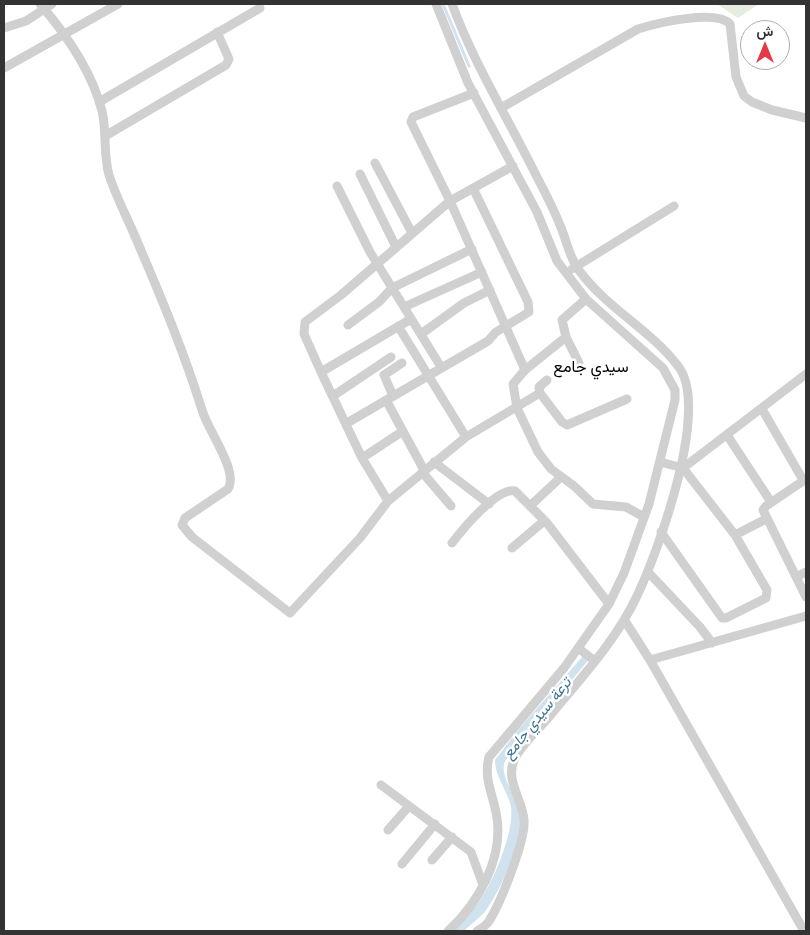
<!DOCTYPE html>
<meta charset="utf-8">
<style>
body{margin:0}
#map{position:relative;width:810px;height:935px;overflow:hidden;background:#fff;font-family:Lato,Vazirmatn,sans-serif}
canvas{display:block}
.frame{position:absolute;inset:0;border:5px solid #333;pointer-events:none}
.north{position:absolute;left:740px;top:20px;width:50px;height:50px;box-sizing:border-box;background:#fff;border:1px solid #adadad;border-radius:50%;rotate:0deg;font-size:14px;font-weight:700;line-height:20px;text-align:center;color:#333}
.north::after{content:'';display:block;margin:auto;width:18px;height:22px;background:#e63946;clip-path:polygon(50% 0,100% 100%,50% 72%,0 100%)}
</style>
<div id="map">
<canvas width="810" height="935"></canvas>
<div class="frame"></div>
<div class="north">ش</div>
</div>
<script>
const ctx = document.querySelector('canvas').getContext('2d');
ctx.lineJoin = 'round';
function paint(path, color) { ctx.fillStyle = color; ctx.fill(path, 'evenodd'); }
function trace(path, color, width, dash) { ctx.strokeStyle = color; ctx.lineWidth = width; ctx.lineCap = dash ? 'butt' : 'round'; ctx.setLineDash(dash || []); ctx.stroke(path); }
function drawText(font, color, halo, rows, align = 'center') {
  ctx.font = font + ' Lato,Vazirmatn,sans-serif'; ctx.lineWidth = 5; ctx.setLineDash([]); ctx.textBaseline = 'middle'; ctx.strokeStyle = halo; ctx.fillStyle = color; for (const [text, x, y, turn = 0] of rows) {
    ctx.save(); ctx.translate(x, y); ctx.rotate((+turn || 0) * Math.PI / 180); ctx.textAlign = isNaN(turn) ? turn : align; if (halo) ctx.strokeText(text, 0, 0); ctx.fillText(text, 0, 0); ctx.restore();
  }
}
const green = new Path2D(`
 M 717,4 L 759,4 L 738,18 Z`);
const water = new Path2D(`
 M 583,656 L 591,657 L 505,761 C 499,776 515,793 519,808 C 526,835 501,891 484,913 C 478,919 470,925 464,931 L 452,931 C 460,923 469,915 476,906 C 492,886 515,831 511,807 C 508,790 495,778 495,760 L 517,731 Z`);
const stream = new Path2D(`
 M 443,4 L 469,66`);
const street = new Path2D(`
 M 40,4 C 66,34 92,72 102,111 C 107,132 103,154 109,175 C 116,197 128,219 137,241 C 161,297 184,352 202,410 C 208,431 239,471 228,489 L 185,518 L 182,525 L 192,537 L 290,613 L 360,538 L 388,501 L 466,437 L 540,393 L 539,387 L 547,380
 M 436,4 L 468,83 L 537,212 L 557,261 L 586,299 L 663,368 L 675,390 L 675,400 L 649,504 L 624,573 L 609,604 L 564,668 L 489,757 C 483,779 494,796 497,818 C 503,859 478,904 448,931
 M 452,4 C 474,64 509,120 537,177 C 546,194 555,212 562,230 C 567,243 570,258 578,269 C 606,308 650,329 678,366 C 711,407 658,552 637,596 C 616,641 580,679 549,717 C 538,730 523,743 515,758 C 504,780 523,800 524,820 C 526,840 500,904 489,921 C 486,926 482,928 477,931
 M 4,28 L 26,21 L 52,4
 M 4,68 L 118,4
 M 474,93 L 413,117 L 411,122 L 450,201 L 525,370
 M 99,102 L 260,8
 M 501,108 L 638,29 C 657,23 716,9 730,24 L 736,77 L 744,96 L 752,102 L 772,110 L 806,118
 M 105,136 L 226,65 L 229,59 L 217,32
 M 375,163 L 412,233
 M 360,174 L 396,247
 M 337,186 L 370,252 L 441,367
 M 572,269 L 674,206
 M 586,299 L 562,320 L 566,337 L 525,370 L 513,384 L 517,408 L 538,452 L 551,469 L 574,486 L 593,504 L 626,507 L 644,517
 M 404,307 L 482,272
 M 348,325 L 379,302 L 392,288 L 472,249
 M 398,326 L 466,437
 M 421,334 L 464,303 L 490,290
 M 566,337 L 579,363
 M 321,372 L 411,319
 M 540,393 L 562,422 L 567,425 L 627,399
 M 333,396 L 391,357
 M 393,396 L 384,375 L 402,363
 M 386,400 L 424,470
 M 762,409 L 803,480
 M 347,423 L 488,341 L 496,332 L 529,312 L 528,302 L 473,188
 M 727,435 L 771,502
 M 362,458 L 403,431
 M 434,462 L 489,504
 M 660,462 L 683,468 L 735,535 L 767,590 L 766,598 L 726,618 L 722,618 L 661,532
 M 683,468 L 806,374
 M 422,472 L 451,506
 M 806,479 L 766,506 L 763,510 L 806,597
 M 388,501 L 362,458 L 321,372 L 304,334 L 305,322 L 341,295 L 450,201 L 513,166
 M 530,506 L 561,477
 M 735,535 L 766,519
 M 452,543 C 462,530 497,487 515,491 L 547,523 L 609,604
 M 512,548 L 544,521
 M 648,572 L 700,627 L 712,643
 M 796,577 L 806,572
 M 625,621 L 650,660 L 804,931
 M 578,648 L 595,661
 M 650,660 L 806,616
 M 381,785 L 471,852 L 483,885
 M 388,830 L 409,806
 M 432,860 L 452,837
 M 402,864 L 435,824`);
const waterNames = [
 ["ترعة سيدي جامع",537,718,-51]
];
const quarterNames = [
 ["سيدي جامع",591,367]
];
paint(green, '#e6ecdf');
paint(water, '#cfe2ee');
trace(stream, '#cfe2ee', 3);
trace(street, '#d0d0d0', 9);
drawText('italic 15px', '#3f7597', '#fff', waterNames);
drawText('16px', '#000', '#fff', quarterNames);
</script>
